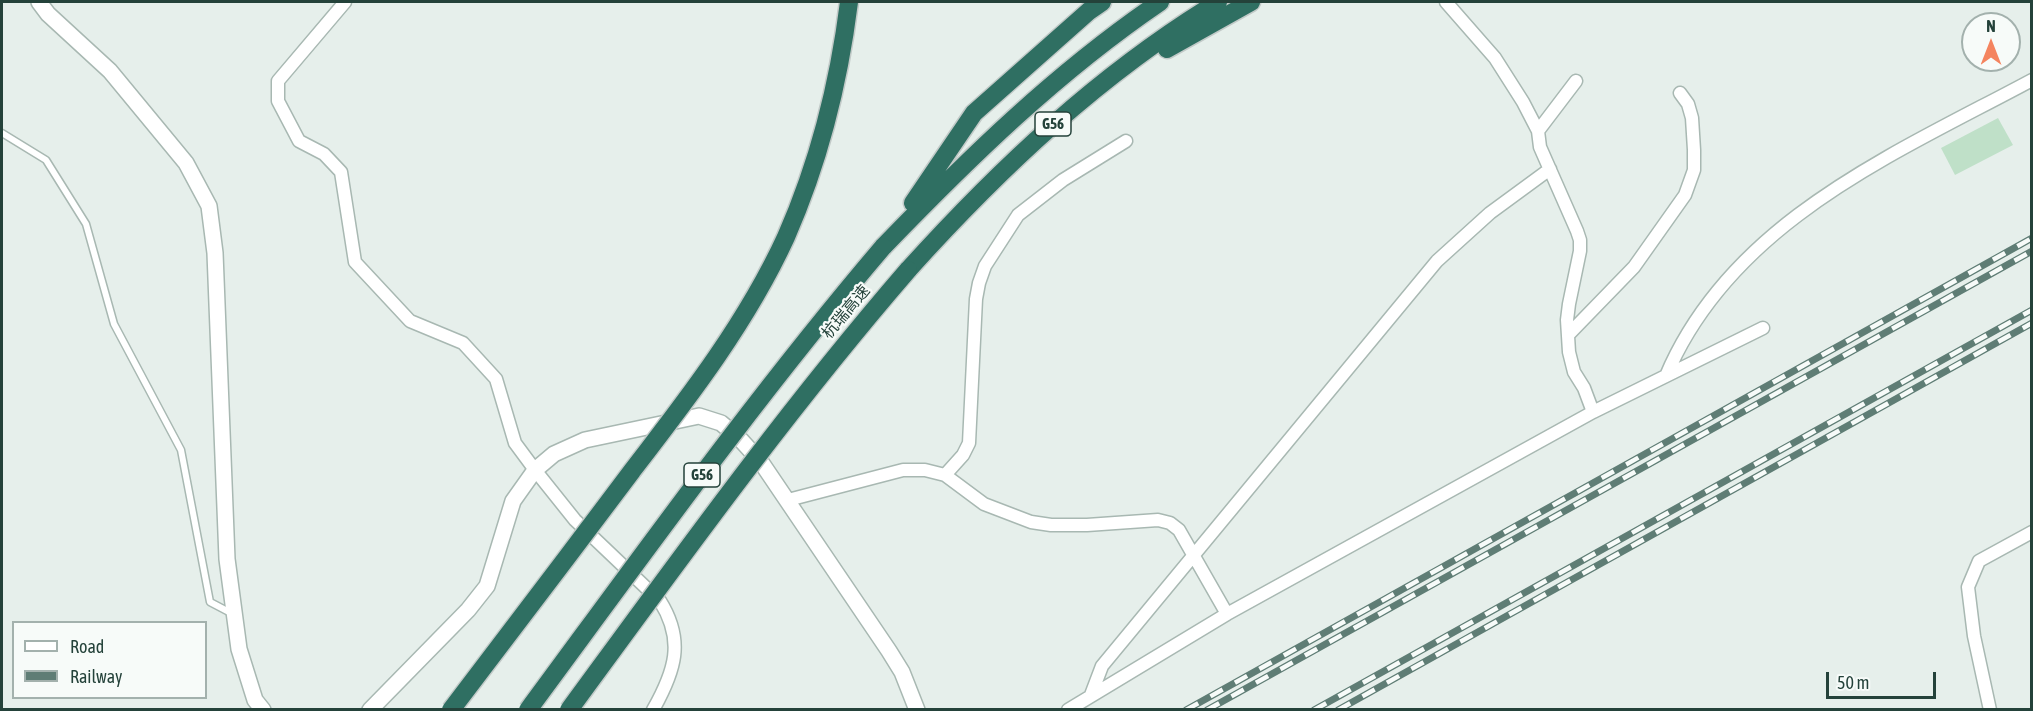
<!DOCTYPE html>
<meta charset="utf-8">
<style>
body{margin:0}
#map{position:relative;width:2033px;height:711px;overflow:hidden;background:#e6efeb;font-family:"Asap Condensed",sans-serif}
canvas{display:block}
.frame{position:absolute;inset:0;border:3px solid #24423a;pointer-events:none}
.legend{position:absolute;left:12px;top:621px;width:195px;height:78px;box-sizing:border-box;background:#f7fbf9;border:2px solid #a3b1ad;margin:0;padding:8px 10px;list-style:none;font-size:18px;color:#24423a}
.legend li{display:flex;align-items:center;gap:12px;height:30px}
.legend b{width:30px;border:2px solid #a3b1ad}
.north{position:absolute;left:1961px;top:12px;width:60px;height:60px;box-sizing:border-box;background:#f7fbf9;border:2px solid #a3b1ad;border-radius:50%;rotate:0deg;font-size:16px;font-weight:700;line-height:24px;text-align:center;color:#24423a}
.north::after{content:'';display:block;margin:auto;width:21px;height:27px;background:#f4845f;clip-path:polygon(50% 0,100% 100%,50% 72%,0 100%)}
.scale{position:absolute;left:1826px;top:672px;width:110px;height:27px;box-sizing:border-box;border:3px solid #24423a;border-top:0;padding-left:8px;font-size:18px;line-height:21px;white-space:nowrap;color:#24423a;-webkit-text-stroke:4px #f7fbf9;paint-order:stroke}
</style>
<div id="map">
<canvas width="2033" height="711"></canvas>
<div class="frame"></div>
<ul class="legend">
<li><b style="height:8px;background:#fff"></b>Road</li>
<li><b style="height:8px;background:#5f7d75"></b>Railway</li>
</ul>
<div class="north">N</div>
<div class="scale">50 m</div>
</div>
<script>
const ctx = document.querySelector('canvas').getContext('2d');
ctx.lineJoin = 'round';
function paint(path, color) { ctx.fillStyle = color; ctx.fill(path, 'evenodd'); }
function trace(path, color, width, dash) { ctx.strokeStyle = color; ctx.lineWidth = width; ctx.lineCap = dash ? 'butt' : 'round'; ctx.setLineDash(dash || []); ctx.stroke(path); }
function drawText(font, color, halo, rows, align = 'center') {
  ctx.font = font + ' "Asap Condensed","Noto Sans SC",sans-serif'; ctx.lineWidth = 4.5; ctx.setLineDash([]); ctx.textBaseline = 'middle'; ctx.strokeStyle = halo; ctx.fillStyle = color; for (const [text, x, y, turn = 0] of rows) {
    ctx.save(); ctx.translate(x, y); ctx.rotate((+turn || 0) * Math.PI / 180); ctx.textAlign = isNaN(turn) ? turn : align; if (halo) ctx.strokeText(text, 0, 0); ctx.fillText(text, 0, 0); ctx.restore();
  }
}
const green = new Path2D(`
 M 1998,118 L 2013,145 L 1955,175 L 1941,148 Z`);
const service = new Path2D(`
 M 2,133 L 46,160 L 86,224 L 114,324 L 181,450 L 210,602 L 231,613`);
const minor = new Path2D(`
 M 345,2 L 278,81 L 278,101 L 299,141 L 324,154 L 341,172 L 355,262 L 410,321 L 463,343 L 496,379 L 515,443 L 535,470 L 575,520 L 660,601 C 685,641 675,671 653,710
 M 1446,2 L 1495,58 L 1523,102 L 1538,131 L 1540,147 L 1577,231 L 1580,240 L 1580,251 L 1569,304 L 1567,320 L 1569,352 L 1574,372 L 1584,388 L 1593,412
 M 1538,131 L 1576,81
 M 1569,334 L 1634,267 L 1685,195 L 1694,170 L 1694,150 L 1692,118 L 1688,104 L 1680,93
 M 1666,376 C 1731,222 1894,154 2032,80
 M 945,475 L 963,455 L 969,443 L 976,299 L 979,283 L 985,266 L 1018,215 L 1063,180 L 1126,141
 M 788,500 L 903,470 L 925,470 L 945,475 L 984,504 L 1031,522 L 1051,525 L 1087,525 L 1158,520 L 1170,523 L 1179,530 L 1227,614
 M 1091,695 L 1102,666 L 1437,261 L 1490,213 L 1550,169
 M 1068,710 L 1227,614 L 1593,412 L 1763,328
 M 1990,710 L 1974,636 L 1968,587 L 1979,561 L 2032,532`);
const tertiary = new Path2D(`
 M 39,2 L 48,14 L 110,71 L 186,163 L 209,206 L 215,253 L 227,559 L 239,649 L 255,700 L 263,710
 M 370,710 L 468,610 L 487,586 L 513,501 L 535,470 L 554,454 L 585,440 L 699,416 L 721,423 L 740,439 L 761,462 L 889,651 L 902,672 L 917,710`);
const motorway = new Path2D(`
 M 1167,49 L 1251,2
 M 913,203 L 974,113 L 1089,11 L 1102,2
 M 883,247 C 969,158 1057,72 1160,2
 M 908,270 C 1001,167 1100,74 1218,2`);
const rail = new Path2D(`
 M 1186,710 L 2032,238
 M 1207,710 L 2032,251
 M 1314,710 L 2032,310
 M 1338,710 L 2032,323`);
const motorwayBridge = new Path2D(`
 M 451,710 C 512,630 572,551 632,471 C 689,397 747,322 786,237 C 819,162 839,82 849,2
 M 528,710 C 644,553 757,395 883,247
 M 569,710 C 679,560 787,410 908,270`);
const shields = [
 [1053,124,36],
 [702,475,36]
];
const shieldNames = [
 ["G56",1053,124],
 ["G56",702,475]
];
const streetNames = [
 ["杭瑞高速",846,312,-50]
];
paint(green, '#bfe0c8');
trace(service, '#a8b8b2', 9);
trace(minor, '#a8b8b2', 15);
trace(tertiary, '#a8b8b2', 18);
trace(motorway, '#c2cac8', 21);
trace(service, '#fff', 6);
trace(minor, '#fff', 12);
trace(tertiary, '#fff', 15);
trace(motorway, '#2f6f62', 18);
trace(rail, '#5f7d75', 7);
trace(rail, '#f7fbf9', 4.5, [14]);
trace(motorwayBridge, '#c2cac8', 21, []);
trace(motorwayBridge, '#2f6f62', 18);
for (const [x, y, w] of shields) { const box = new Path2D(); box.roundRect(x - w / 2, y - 12, w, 24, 4.5); ctx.fillStyle = '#f7fbf9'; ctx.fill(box); trace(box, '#24423a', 1.5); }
drawText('bold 15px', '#24423a', null, shieldNames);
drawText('16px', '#24423a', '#f7fbf9', streetNames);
</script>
